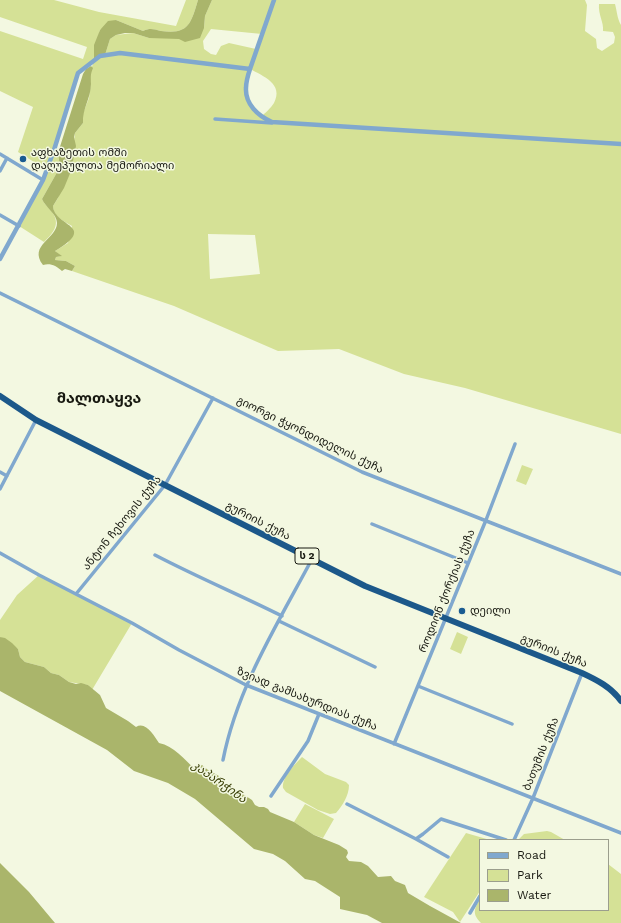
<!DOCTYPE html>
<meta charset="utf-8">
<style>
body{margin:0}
#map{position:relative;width:621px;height:923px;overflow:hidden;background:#f3f8e1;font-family:"Work Sans",sans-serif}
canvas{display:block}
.legend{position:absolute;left:479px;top:839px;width:130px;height:72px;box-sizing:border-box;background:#f3f8e1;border:1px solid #9b9e8d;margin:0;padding:5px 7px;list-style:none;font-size:12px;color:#171810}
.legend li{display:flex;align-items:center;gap:8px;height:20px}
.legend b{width:20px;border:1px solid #9b9e8d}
</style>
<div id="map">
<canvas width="621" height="923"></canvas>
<ul class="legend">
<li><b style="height:5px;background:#80a8ce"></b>Road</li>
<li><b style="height:11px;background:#d5e196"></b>Park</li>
<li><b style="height:11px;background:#aab56b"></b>Water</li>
</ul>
</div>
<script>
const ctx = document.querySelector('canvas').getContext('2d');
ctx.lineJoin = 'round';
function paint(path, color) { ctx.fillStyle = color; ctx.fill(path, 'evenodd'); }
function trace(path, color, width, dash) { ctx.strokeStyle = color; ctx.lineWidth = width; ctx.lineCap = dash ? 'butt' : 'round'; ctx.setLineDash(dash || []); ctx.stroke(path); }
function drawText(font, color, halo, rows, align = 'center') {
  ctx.font = font + ' "Work Sans","Noto Sans Georgian",sans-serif'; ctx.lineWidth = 3; ctx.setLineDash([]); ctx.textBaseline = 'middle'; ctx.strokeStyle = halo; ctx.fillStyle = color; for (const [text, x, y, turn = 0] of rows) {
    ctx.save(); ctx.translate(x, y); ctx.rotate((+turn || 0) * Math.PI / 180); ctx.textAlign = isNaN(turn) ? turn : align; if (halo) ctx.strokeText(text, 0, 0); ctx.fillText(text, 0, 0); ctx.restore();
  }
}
const green = new Path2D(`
 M 0,0 L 54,0 L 99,12 L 176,26 L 186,0 L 198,0 C 191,23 189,35 161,31 C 153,29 150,28 143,31 L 116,20 L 100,30 L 98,37 L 105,55 L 110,39 L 116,35 L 133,33 L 149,38 L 204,28 L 205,16 L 212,0 L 585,0 L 587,5 L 585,31 L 596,39 L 597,48 L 602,51 L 614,43 L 615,37 L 613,32 L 603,31 C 604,22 598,15 599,4 L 615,4 C 617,11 617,18 621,25 L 621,434 L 465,388 L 404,374 L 339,349 L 278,351 L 174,306 L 72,271 L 75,266 L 66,261 L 55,260 L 56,257 L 61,256 L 55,251 L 68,243 L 72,226 C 64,221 53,217 53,206 L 58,198 L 74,142 L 75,133 L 83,123 L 82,116 L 89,98 L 91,84 L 89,75 L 94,61 L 78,73 L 54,150 L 58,153 L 60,167 L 42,199 C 44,204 48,207 52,212 C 61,224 53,233 44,242 L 19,226 L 47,170 L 18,152 L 33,107 L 0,91 L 0,31 L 83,59 L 87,47 L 0,17 ZM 211,29 L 262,34 L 256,49 L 229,43 L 221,46 L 216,55 L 211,54 L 204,49 L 203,41 ZM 250,69 C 263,76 284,84 274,103 C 271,108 265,113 261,117 C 245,95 244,96 250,69 ZM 208,234 L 255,235 L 260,274 L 210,279 Z
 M 522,465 L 533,469 L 526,485 L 516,481 Z
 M 39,575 L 132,623 L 92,690 L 88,685 L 69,682 L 59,675 L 51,673 L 44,667 L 25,662 L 20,657 L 18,649 L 0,637 L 0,620 L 17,595 Z
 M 457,632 L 468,637 L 461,654 L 450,649 Z
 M 302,757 L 325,774 L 346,782 L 349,785 C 349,796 342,806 336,813 L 330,814 L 318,810 L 286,792 L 283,788 C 282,777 294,765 302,757 Z
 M 305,804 L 334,819 L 323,838 L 314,835 L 294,822 Z
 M 547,831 L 551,832 L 565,840 L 518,840 L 524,834 Z
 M 466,833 L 490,840 L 480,840 L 480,891 L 460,922 L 453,912 L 424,897 Z
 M 608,864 L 621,874 L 621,923 L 481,923 C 472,914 474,909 480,899 L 480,910 L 608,910 Z`);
const water = new Path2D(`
 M 198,0 L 212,0 L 205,16 L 204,28 L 200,38 L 185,42 L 179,39 L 149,38 L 133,33 L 125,33 L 116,35 L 110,39 L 105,55 L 94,61 L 94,45 L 100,30 L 108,21 L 116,20 L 143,31 C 150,28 153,29 161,31 C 189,35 191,23 198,0 Z
 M 91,66 L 93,68 C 90,75 91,77 91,84 C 91,98 82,109 83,123 L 75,133 L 74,137 L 76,146 L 71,171 L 64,188 L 53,206 C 54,227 99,225 55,251 L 62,256 L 56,257 L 55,260 L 66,261 L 75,266 L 72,271 L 65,269 L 62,271 C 56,266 51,263 43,265 C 28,245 57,239 57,223 C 57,214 45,207 42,199 L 60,167 L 58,153 L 83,74 L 86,69 Z
 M 0,637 L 5,638 L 12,643 L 18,649 L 20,657 L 25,662 L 44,667 L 51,673 L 59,675 L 69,682 L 76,684 L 81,683 L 88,685 L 100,695 L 106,708 L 128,721 L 136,727 C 146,721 154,736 159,743 C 174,746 184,759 195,769 L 202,765 L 208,770 L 219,776 L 216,782 L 226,788 L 229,786 L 235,789 L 252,800 L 255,805 L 259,807 L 264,807 L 268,809 L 270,812 L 294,822 L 314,835 L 339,845 L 347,850 L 348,853 L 346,857 L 349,861 L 361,862 L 368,866 L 378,877 L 391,876 L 395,881 L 405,885 L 408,893 L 430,906 L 461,923 L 382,923 L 367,915 L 340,909 L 340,897 L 315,881 L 305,879 L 285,861 L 273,854 L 254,849 L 195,799 L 168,783 L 134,771 L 107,750 L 0,691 Z
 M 0,863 L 29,892 L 55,923 L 0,923 Z`);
const minor = new Path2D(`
 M 215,119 L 272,123
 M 0,154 L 43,180
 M 0,171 L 7,158
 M 0,215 L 19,226
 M 0,293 L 362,472 L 621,574
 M 0,472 L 7,476
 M 0,489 L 36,420
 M 372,524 L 468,563
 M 0,553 L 39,575 L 132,623 L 179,650 L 246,685 L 621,833
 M 155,555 C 197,577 240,595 282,616
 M 76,594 L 165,485 L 213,398
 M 279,621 L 375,667
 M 418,686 L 512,724
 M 394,744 L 486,520 L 515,444
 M 223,760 C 237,688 278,623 312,559
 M 271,796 L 308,741 L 319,714
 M 347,804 L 416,839 L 423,834 L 441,819 L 506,840
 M 416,839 L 448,857
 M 514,840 L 533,798 L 582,673
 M 470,913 L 480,896`);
const tertiary = new Path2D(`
 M 250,69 C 248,75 246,82 246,88 C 245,104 258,116 272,122 L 621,144
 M 0,259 L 43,180 L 54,150 L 78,73 L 100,56 L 120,53 L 250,69 L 274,0`);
const trunk = new Path2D(`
 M 0,396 L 36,420 L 365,586 L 582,673 C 597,680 611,687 621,701`);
const markers = [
 [23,159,4,"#1a5c91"],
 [462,611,4,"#1a5c91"]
];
const shields = [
 [307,556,24]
];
const shieldNames = [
 ["ს 2",307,556]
];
const poiNames = [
 ["აფხაზეთის ომში",31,153],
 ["დაღუპულთა მემორიალი",31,166],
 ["დეილი",470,611]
];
const streetNames = [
 ["გიორგი ჭყონდიდელის ქუჩა",310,435,26],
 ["გურიის ქუჩა",258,521,27],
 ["ანტონ ჩეხოვის ქუჩა",122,523,-51],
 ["როდიონ ქორქიას ქუჩა",447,591,-68],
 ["გურიის ქუჩა",554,651,22],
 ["ზვიად გამსახურდიას ქუჩა",307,699,22],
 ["ბათუმის ქუჩა",541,754,-68]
];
const waterNames = [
 ["კაპარჭინა",219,782,35]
];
const districtNames = [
 ["მალთაყვა",99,399]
];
paint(green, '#d5e196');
paint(water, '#aab56b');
trace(minor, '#80a8ce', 3.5);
trace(tertiary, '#80a8ce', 4.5);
trace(trunk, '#1c588a', 6);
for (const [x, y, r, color] of markers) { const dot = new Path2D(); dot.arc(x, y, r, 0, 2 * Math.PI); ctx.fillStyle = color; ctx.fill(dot); trace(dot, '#f3f8e1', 1.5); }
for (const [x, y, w] of shields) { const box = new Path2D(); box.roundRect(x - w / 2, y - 8, w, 16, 3); ctx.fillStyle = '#f3f8e1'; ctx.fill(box); trace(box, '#171810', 1); }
drawText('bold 10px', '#171810', null, shieldNames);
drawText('11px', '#171810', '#f3f8e1', poiNames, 'left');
drawText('11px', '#171810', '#f3f8e1', streetNames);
drawText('italic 12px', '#3a4006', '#f3f8e1', waterNames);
drawText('bold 15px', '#171810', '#f3f8e1', districtNames);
</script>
